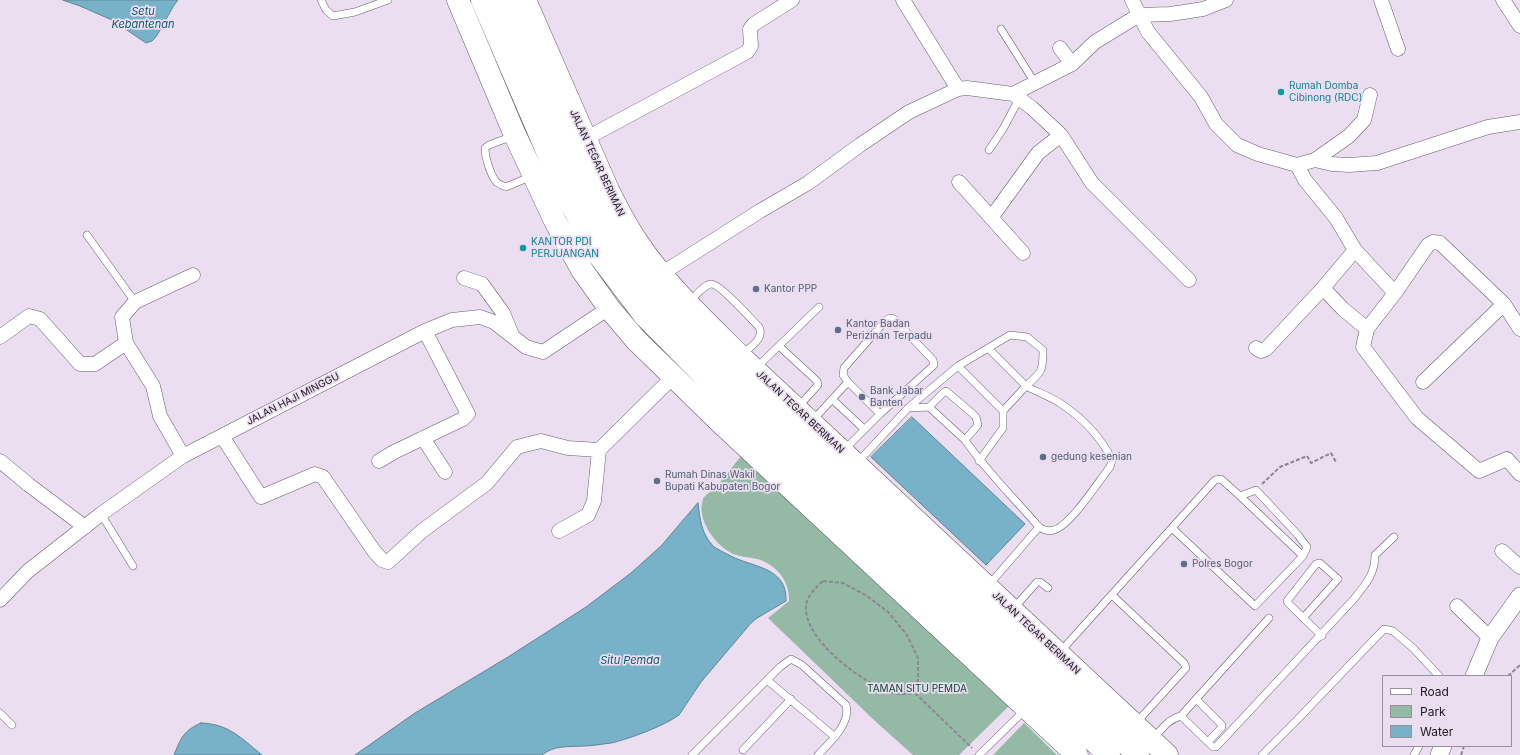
<!DOCTYPE html>
<style>
body{margin:0}
#map{position:relative;width:1520px;height:755px;overflow:hidden;background:#ebdef0;font-family:Inter,sans-serif}
canvas{display:block}
.legend{position:absolute;left:1382px;top:675px;width:130px;height:72px;box-sizing:border-box;background:#ebdef0;border:1px solid #99909d;margin:0;padding:5px 7px;list-style:none;font-size:12px;color:#1e1a20}
.legend li{display:flex;align-items:center;gap:8px;height:20px}
.legend b{width:20px;border:1px solid #99909d}
</style>
<div id="map">
<canvas width="1520" height="755"></canvas>
<ul class="legend">
<li><b style="height:5px;background:#fff"></b>Road</li>
<li><b style="height:11px;background:#94baa6"></b>Park</li>
<li><b style="height:11px;background:#78b2c8"></b>Water</li>
</ul>
</div>
<script>
const ctx = document.querySelector('canvas').getContext('2d');
ctx.lineJoin = 'round';
function paint(path, color) { ctx.fillStyle = color; ctx.fill(path, 'evenodd'); }
function trace(path, color, width, dash) { ctx.strokeStyle = color; ctx.lineWidth = width; ctx.lineCap = dash ? 'butt' : 'round'; ctx.setLineDash(dash || []); ctx.stroke(path); }
function drawText(font, color, halo, rows, align = 'center') {
  ctx.font = font + ' Inter,sans-serif'; ctx.lineWidth = 3.5; ctx.setLineDash([]); ctx.textBaseline = 'middle'; ctx.strokeStyle = halo; ctx.fillStyle = color; for (const [text, x, y, turn = 0] of rows) {
    ctx.save(); ctx.translate(x, y); ctx.rotate((+turn || 0) * Math.PI / 180); ctx.textAlign = isNaN(turn) ? turn : align; if (halo) ctx.strokeText(text, 0, 0); ctx.fillText(text, 0, 0); ctx.restore();
  }
}
const green = new Path2D(`
 M 741,456 L 1011,704 L 959,755 L 913,755 L 875,721 L 768,618 L 789,601 C 790,581 776,564 757,559 C 749,557 741,557 733,554 C 721,548 712,538 706,526 C 702,518 700,508 703,499 C 705,495 710,492 714,489 C 723,479 732,467 741,456 Z
 M 1024,723 L 1057,755 L 1058,755 L 993,755 Z`);
const water = new Path2D(`
 M 63,0 L 178,0 C 170,9 159,36 152,41 C 151,42 147,42 146,43 L 112,20 L 80,6 Z
 M 912,417 L 1025,524 L 986,565 L 871,457 Z
 M 698,503 C 700,519 701,533 713,546 C 715,548 720,550 723,552 C 729,555 734,558 740,560 C 761,568 787,571 786,601 L 757,618 L 751,623 L 701,682 L 679,715 C 664,726 629,739 611,743 C 602,744 592,746 583,746 C 568,747 554,745 542,755 L 355,755 L 415,713 L 508,657 L 586,607 L 631,573 L 661,546 Z
 M 201,723 C 229,724 241,738 262,755 L 174,755 C 181,738 183,731 201,723 Z`);
const path = new Path2D(`
 M 1262,484 L 1280,467 L 1307,456 L 1311,463 L 1331,453 L 1336,462
 M 823,581 L 843,583 L 867,596 L 888,612 L 907,635 L 918,658 L 918,679 L 915,693 C 908,694 900,695 893,693 C 864,684 803,640 806,606 C 807,596 816,587 823,581 Z
 M 1508,676 L 1520,665
 M 915,693 L 972,748
 M 1461,755 L 1464,746`);
const service = new Path2D(`
 M 321,0 L 326,10 L 333,16 L 355,12 L 388,0
 M 1001,29 L 1035,83
 M 513,136 L 489,145 L 485,148 C 485,157 490,173 495,180 C 497,184 502,185 506,187 L 532,176
 M 989,150 L 1003,129 L 1019,99
 M 87,235 L 135,302
 M 689,302 C 695,297 703,285 711,284 C 719,283 752,320 759,327 C 765,339 750,347 742,354
 M 779,346 L 817,381 L 818,385 L 798,407
 M 958,366 L 1003,411
 M 756,368 L 819,307
 M 848,382 L 843,375 L 844,368 L 886,320 L 890,318 L 894,319 L 933,360 L 934,365 L 880,414
 M 833,400 L 864,429
 M 908,408 L 929,407 L 965,440 L 978,425 L 976,417 L 973,414 L 946,391 L 943,393 L 929,407
 M 813,420 L 848,382 L 880,414 L 844,450
 M 979,461 L 1003,428 L 1003,411 L 1026,386 L 988,348
 M 858,462 L 908,408 L 958,366 L 1010,335 L 1027,337 L 1043,350 C 1043,371 1042,372 1026,386 C 1037,392 1049,396 1060,403 C 1081,417 1101,437 1112,460 L 1110,467 C 1098,482 1071,525 1054,530 C 1049,532 1044,530 1039,527 C 1014,498 987,472 965,440
 M 1240,496 L 1303,556
 M 101,514 L 133,566
 M 988,586 L 1039,527
 M 1112,595 L 1184,663 L 1186,668 L 1136,723
 M 1014,608 L 1037,582 L 1040,582 L 1048,588
 M 1303,618 L 1338,579 L 1320,563 L 1316,564 L 1287,601 L 1288,603 L 1322,636
 M 1060,652 L 1215,480 L 1221,479 L 1240,496 L 1256,490 L 1298,535 L 1307,547 L 1303,556 L 1255,606 L 1172,528
 M 767,680 L 835,737
 M 1196,699 L 1269,618
 M 0,713 L 12,725
 M 1181,716 L 1196,699 L 1222,725 L 1222,727 L 1208,742
 M 1153,739 C 1161,730 1168,719 1181,716 L 1213,747 L 1216,747 L 1353,600 C 1365,585 1375,575 1375,555 L 1394,537
 M 743,750 L 791,699
 M 692,755 L 780,667 L 791,659 L 802,665 L 846,705 C 851,724 830,742 818,755
 M 979,755 L 1026,709
 M 1262,755 L 1296,721 L 1384,629 L 1393,631 L 1413,648 L 1439,676
 M 1414,755 L 1419,746`);
const minor = new Path2D(`
 M 903,0 L 958,89
 M 1132,0 L 1148,32 L 1201,97 L 1216,124 L 1237,145 L 1258,154 L 1297,165 L 1315,160 L 1349,136 L 1364,120 L 1370,95
 M 1381,0 L 1398,49
 M 1503,0 L 1520,26
 M 1060,48 L 1072,64
 M 1013,94 L 1032,108 L 1061,135 L 1092,183 L 1189,280
 M 585,139 L 747,52 L 751,46 L 750,29 L 754,24 L 792,0
 M 1315,160 L 1332,164 L 1349,165 L 1377,163 L 1488,127 L 1520,122
 M 1297,165 L 1305,180 L 1336,218 L 1355,250 L 1395,293
 M 959,182 L 1023,253
 M 991,218 L 1038,153 L 1061,135
 M 661,274 L 760,211 L 808,183 L 860,145 L 909,112 L 958,89 L 967,88 L 1013,94 L 1072,64 L 1095,42 L 1139,15 L 1170,14 L 1184,12 L 1203,9 L 1226,0
 M 464,278 L 482,284 L 503,313 L 512,335
 M 1323,288 L 1343,309 L 1367,329
 M 1520,329 L 1504,304 L 1440,243 L 1433,242 L 1428,245 L 1395,293 L 1367,329 L 1363,347 L 1417,418 L 1479,471 L 1507,459 L 1520,474
 M 0,337 L 29,316 L 40,319 L 80,364 L 95,364 L 126,343
 M 1256,348 L 1261,351 L 1266,349 L 1323,288 L 1355,250
 M 1423,382 L 1504,304
 M 222,436 L 261,497 L 315,474 L 323,477 L 374,551 L 382,560 L 388,562 L 422,531 L 487,483 L 517,447 L 541,441 L 568,448 L 599,450
 M 423,438 L 445,472
 M 183,456 L 160,416 L 153,386 L 126,343 L 122,317 L 135,302 L 193,275
 M 0,461 L 29,485 L 85,527
 M 379,461 L 394,452 L 463,419 L 468,414 L 425,331
 M 559,531 L 588,515 L 594,501 L 599,450 L 673,377
 M 1502,551 L 1520,567
 M 0,600 L 28,571 L 101,514 L 183,456 L 425,331 L 452,320 L 480,317 L 494,322 L 526,347 L 543,352 L 609,308
 M 1457,606 L 1490,638`);
const tertiary = new Path2D(`
 M 1474,676 L 1490,638 L 1520,596
 M 1439,755 L 1443,746`);
const primary = new Path2D(`
 M 458,0 L 515,135 L 555,221 L 582,270 L 609,308 L 636,340 L 721,423 L 1077,755
 M 482,0 L 562,186 L 595,250 L 645,316 L 736,408 L 1109,755
 M 503,0 L 590,202 L 604,228 L 625,260 L 648,289 L 742,385 L 1138,755
 M 525,0 L 608,190 C 617,208 626,226 638,243 C 666,285 704,320 740,356 L 1167,755`);
const markers = [
 [1281,92,4,"#0f9aa8"],
 [523,248,4,"#0f9aa8"],
 [756,289,4,"#5c6f8a"],
 [838,330,4,"#5c6f8a"],
 [862,397,4,"#5c6f8a"],
 [1043,457,4,"#5c6f8a"],
 [657,481,4,"#5c6f8a"],
 [1184,564,4,"#5c6f8a"]
];
const cultureNames = [
 ["Rumah Domba",1289,86],
 ["Cibinong (RDC)",1289,98],
 ["KANTOR PDI",531,242],
 ["PERJUANGAN",531,254]
];
const streetNames = [
 ["JALAN TEGAR BERIMAN",597,163,65],
 ["JALAN HAJI MINGGU",293,399,-27],
 ["JALAN TEGAR BERIMAN",800,412,43],
 ["JALAN TEGAR BERIMAN",1036,633,43]
];
const serviceNames = [
 ["Kantor PPP",764,289],
 ["Kantor Badan",846,324],
 ["Perizinan Terpadu",846,336],
 ["Bank Jabar",870,391],
 ["Banten",870,403],
 ["gedung kesenian",1051,457],
 ["Rumah Dinas Wakil",665,475],
 ["Bupati Kabupaten Bogor",665,487],
 ["Polres Bogor",1192,564]
];
const parkNames = [
 ["TAMAN SITU PEMDA",917,689]
];
const waterNames = [
 ["Setu",143,12],
 ["Kebantenan",143,25],
 ["Situ Pemda",630,661]
];
paint(green, '#94baa6');
paint(water, '#78b2c8');
trace(water, '#5d8496', 1);
trace(service, '#675c6b', 8);
trace(minor, '#675c6b', 15);
trace(tertiary, '#675c6b', 18);
trace(primary, '#675c6b', 23);
trace(path, '#8e8592', 2, [4, 2]);
trace(service, '#fff', 7);
trace(minor, '#fff', 14);
trace(tertiary, '#fff', 17);
trace(primary, '#fff', 22);
for (const [x, y, r, color] of markers) { const dot = new Path2D(); dot.arc(x, y, r, 0, 2 * Math.PI); ctx.fillStyle = color; ctx.fill(dot); trace(dot, '#ebdef0', 1.5); }
drawText('10px', '#0d838f', '#ebdef0', cultureNames, 'left');
drawText('10px', '#1e1a20', '#ebdef0', streetNames);
drawText('10px', '#4e5e75', '#ebdef0', serviceNames, 'left');
drawText('10px', '#024a31', '#ebdef0', parkNames);
drawText('italic 11px', '#0b5a72', '#ebdef0', waterNames);
</script>
